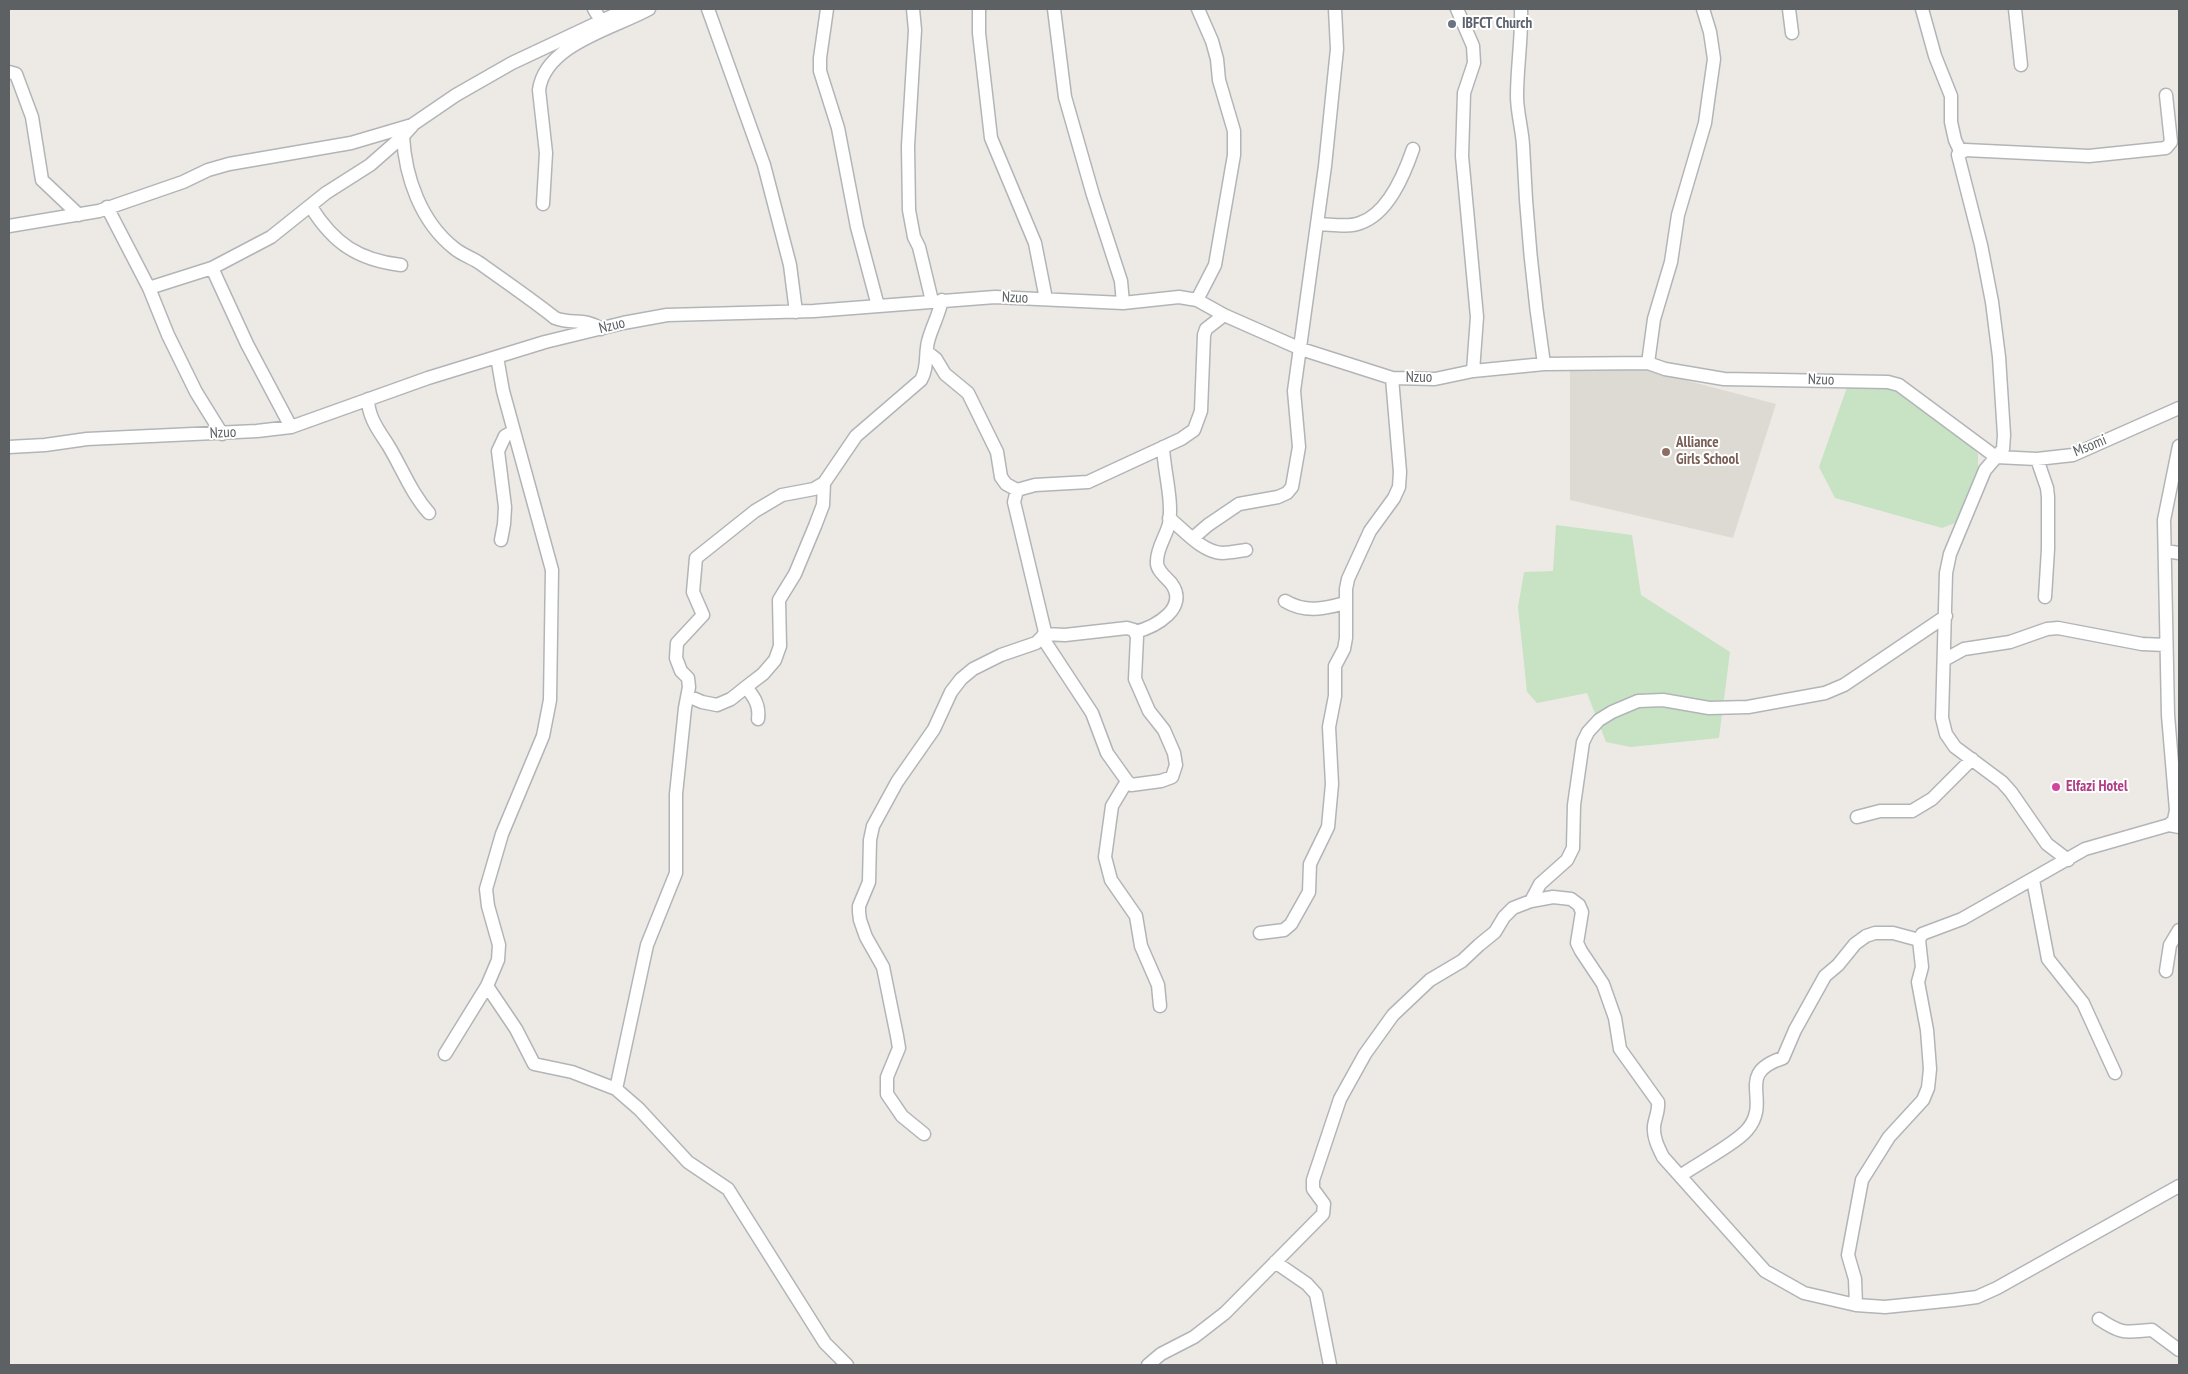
<!DOCTYPE html>
<style>
body{margin:0}
#map{position:relative;width:2188px;height:1374px;overflow:hidden;background:#edeae5;font-family:"PT Sans Narrow",sans-serif}
canvas{display:block}
.frame{position:absolute;inset:0;border:10px solid #5d6164;pointer-events:none}
</style>
<div id="map">
<canvas width="2188" height="1374"></canvas>
<div class="frame"></div>
</div>
<script>
const ctx = document.querySelector('canvas').getContext('2d');
ctx.lineJoin = 'round';
function paint(path, color) { ctx.fillStyle = color; ctx.fill(path, 'evenodd'); }
function trace(path, color, width, dash) { ctx.strokeStyle = color; ctx.lineWidth = width; ctx.lineCap = dash ? 'butt' : 'round'; ctx.setLineDash(dash || []); ctx.stroke(path); }
function drawText(font, color, halo, rows, align = 'center') {
  ctx.font = font + ' "PT Sans Narrow",sans-serif'; ctx.lineWidth = 4; ctx.setLineDash([]); ctx.textBaseline = 'middle'; ctx.strokeStyle = halo; ctx.fillStyle = color; for (const [text, x, y, turn = 0] of rows) {
    ctx.save(); ctx.translate(x, y); ctx.rotate((+turn || 0) * Math.PI / 180); ctx.textAlign = isNaN(turn) ? turn : align; if (halo) ctx.strokeText(text, 0, 0); ctx.fillText(text, 0, 0); ctx.restore();
  }
}
const education = new Path2D(`
 M 1647,370 L 1776,404 L 1733,538 L 1570,500 L 1570,371 Z`);
const green = new Path2D(`
 M 1847,387 L 1890,388 L 1963,437 L 1978,454 L 1978,469 L 1958,522 L 1942,528 L 1835,498 L 1819,467 Z
 M 1556,525 L 1632,535 L 1641,595 L 1730,652 L 1719,738 L 1631,747 L 1606,742 L 1587,693 L 1537,703 L 1527,692 L 1518,607 L 1524,572 L 1553,571 Z`);
const minor = new Path2D(`
 M 594,9 L 601,21
 M 708,9 L 764,165 L 790,265 L 796,312
 M 827,9 L 820,58 L 820,71 L 838,128 L 857,227 L 878,306
 M 913,9 L 915,30 L 908,146 L 909,210 L 914,237 L 919,247 L 932,301
 M 979,9 L 979,33 L 991,138 L 1035,243 L 1046,299
 M 1054,9 L 1065,97 L 1093,195 L 1121,281 L 1123,303
 M 1457,9 L 1473,46 L 1474,63 L 1464,93 L 1462,156 L 1477,317 L 1473,371
 M 1521,9 C 1522,38 1517,67 1517,96 C 1517,112 1522,129 1523,145 C 1526,218 1533,291 1544,364
 M 1789,9 L 1792,33
 M 1922,9 L 1935,56 L 1951,96 L 1951,122 L 1955,140 L 1961,153
 M 2015,9 L 2021,65
 M 9,72 L 16,74 L 32,117 L 42,180 L 79,215
 M 403,136 C 405,177 421,222 454,248 C 462,255 473,258 481,264 C 506,282 531,299 555,318 C 573,325 584,317 601,329
 M 543,204 L 546,153 L 539,90 C 545,44 615,28 649,9
 M 107,207 L 149,288 L 168,335 L 196,392 L 222,434
 M 311,207 C 334,244 359,260 401,265
 M 1317,224 C 1330,224 1348,228 1360,223 C 1388,214 1404,175 1413,149
 M 9,226 L 99,211 L 183,182 L 208,170 L 229,164 L 351,143 L 412,125 L 456,95 L 512,63 L 627,9
 M 212,268 L 247,344 L 291,427
 M 149,288 L 212,268 L 271,237 L 326,193 L 370,165 L 403,136 L 412,126
 M 1197,300 L 1215,265 L 1234,155 L 1234,131 L 1219,80 L 1217,59 L 1212,41 L 1198,9
 M 927,352 L 936,359 L 945,374 L 968,393 L 997,452 L 1001,477 L 1006,484 L 1017,490
 M 1648,363 L 1654,319 L 1671,262 L 1678,215 L 1705,123 L 1708,101 L 1714,59 L 1710,32 L 1703,9
 M 368,399 C 368,417 379,431 388,445 C 402,468 411,493 429,513
 M 9,447 L 45,445 L 87,439 L 257,431 L 291,427 L 428,378 L 545,342 L 623,323 L 667,315 L 814,311 L 995,297 L 1123,303 L 1179,297 L 1197,300 L 1224,315 L 1301,349 L 1392,378 L 1435,379 L 1473,371 L 1544,364 L 1648,363 L 1665,369 L 1724,379 L 1888,382 L 1899,385 L 1996,457
 M 1996,457 L 2037,459 L 2073,455 L 2179,408
 M 2037,459 L 2047,488 L 2048,497 L 2048,549 L 2045,597
 M 1169,518 C 1184,530 1202,552 1222,553 C 1230,553 1239,551 1246,550
 M 1193,538 L 1208,525 L 1239,504 L 1278,497 L 1287,493 L 1292,487 L 1299,447 L 1294,391 L 1325,166 L 1337,49 L 1335,9
 M 501,540 L 504,524 L 505,507 L 498,451 L 505,436 L 514,431
 M 2165,551 L 2179,553
 M 1285,601 C 1305,613 1324,609 1345,603
 M 1135,632 C 1155,627 1190,608 1171,583 C 1165,576 1156,570 1157,561 C 1157,548 1166,536 1169,524 C 1173,500 1164,471 1163,447
 M 1042,637 L 1092,713 L 1107,753 L 1127,781 L 1131,785 L 1161,781 L 1172,777 L 1176,765 L 1174,753 L 1164,730 L 1149,711 L 1135,679 L 1137,637 L 1134,630 L 1127,628 L 1065,635 L 1044,634
 M 1944,660 L 1964,649 L 2010,642 L 2047,629 L 2058,628 L 2142,644 L 2166,645
 M 746,687 C 754,697 760,705 758,719
 M 688,696 L 702,702 L 717,705 L 731,699 L 746,687 L 763,674 L 775,660 L 780,646 L 779,600 L 795,574 L 815,526 L 823,505 L 824,483
 M 1127,781 L 1112,806 L 1105,857 L 1111,880 L 1136,916 L 1141,946 L 1158,985 L 1160,1006
 M 1857,817 L 1880,811 L 1912,811 L 1932,799 L 1972,759
 M 2169,825 L 2174,820 L 2176,810 L 2168,715 L 2164,520 L 2179,446
 M 2068,860 L 2047,844 L 2011,792 L 2002,782 L 1955,747 L 1946,734 L 1942,718 L 1946,573 L 1950,554 L 1985,470 L 2003,449 L 2004,435 L 1999,357 L 1992,302 L 1981,245 L 1958,155 L 1965,150 L 2089,156 L 2166,148 L 2171,142 L 2166,95
 M 2033,880 L 2048,959 L 2083,1003 L 2115,1073
 M 1531,901 L 1540,884 L 1567,860 L 1573,848 L 1574,805 L 1583,742 L 1588,732 L 1599,720 L 1612,712 L 1638,701 L 1663,700 L 1709,708 L 1748,707 L 1825,693 L 1844,685 L 1946,616
 M 1260,933 L 1284,930 L 1291,924 L 1309,892 L 1310,864 L 1328,827 L 1332,784 L 1329,727 L 1335,696 L 1335,666 L 1344,649 L 1346,638 L 1346,589 L 1348,579 L 1370,531 L 1394,498 L 1399,487 L 1400,472 L 1392,378
 M 2166,971 L 2170,945 L 2179,930
 M 487,986 L 516,1029 L 534,1064 L 572,1072 L 616,1089 L 639,1109 L 688,1162 L 728,1189 L 825,1343 L 847,1365
 M 445,1054 L 487,986 L 498,960 L 499,945 L 488,906 L 486,889 L 502,834 L 543,736 L 550,700 L 552,570 L 503,391 L 497,357
 M 616,1089 L 647,945 L 676,873 L 676,794 L 685,708 L 689,687 L 688,678 L 681,671 L 676,658 L 677,643 L 703,615 L 693,592 L 696,558 L 755,511 L 782,495 L 814,489 L 824,483 L 856,436 L 921,380 C 929,366 924,352 929,338 C 933,325 939,314 942,300
 M 924,1134 L 902,1116 L 887,1094 L 887,1077 L 899,1048 L 897,1036 L 883,967 L 866,937 L 860,920 L 859,912 L 859,906 L 869,882 L 870,840 L 873,826 L 897,782 L 934,729 L 951,692 L 961,679 L 973,669 L 1001,655 L 1036,643 L 1042,637 L 1045,632 L 1014,502 L 1017,490 L 1035,485 L 1088,482 L 1181,439 L 1194,430 L 1201,411 L 1204,335 L 1206,329 L 1224,315
 M 1680,1176 C 1697,1164 1735,1144 1747,1130 C 1773,1100 1733,1074 1783,1058 L 1795,1030 L 1825,976 L 1838,965 L 1855,944 L 1866,936 L 1875,933 L 1893,933 L 1919,940
 M 1275,1262 L 1307,1284 L 1316,1294 L 1330,1365
 M 1856,1305 L 1855,1279 L 1848,1255 L 1862,1180 L 1889,1137 L 1923,1100 L 1928,1088 L 1930,1069 L 1927,1030 L 1918,982 L 1922,967 L 1919,940 L 1922,934 L 1962,919 L 2085,849 L 2169,825 L 2179,827
 M 2099,1319 C 2123,1335 2125,1332 2152,1330 L 2179,1350
 M 1148,1365 L 1161,1354 L 1194,1337 L 1225,1313 L 1323,1214 L 1324,1204 L 1313,1189 L 1313,1180 L 1340,1099 L 1365,1054 L 1393,1015 L 1430,980 L 1462,961 L 1479,945 L 1495,932 L 1504,917 L 1513,908 L 1531,901 L 1553,897 L 1571,899 L 1579,905 L 1582,912 L 1577,943 L 1581,951 L 1603,984 L 1615,1018 L 1620,1049 L 1658,1102 C 1659,1111 1655,1118 1654,1126 C 1653,1137 1658,1147 1663,1157 L 1765,1271 L 1804,1293 L 1856,1305 L 1885,1307 L 1954,1300 L 1977,1297 L 1997,1288 L 2179,1186`);
const markers = [
 [1452,24,5,"#6b7280"],
 [1666,452,5,"#8d6e63"],
 [2056,787,5,"#d1479c"]
];
const worshipNames = [
 ["IBFCT Church",1462,24]
];
const streetNames = [
 ["Nzuo",1015,298,2],
 ["Nzuo",612,326,-14],
 ["Nzuo",1419,378],
 ["Nzuo",1821,380,1],
 ["Nzuo",223,433,-3],
 ["Msomi",2090,446,-22]
];
const educationNames = [
 ["Alliance",1676,443],
 ["Girls School",1676,460]
];
const hotelNames = [
 ["Elfazi Hotel",2066,787]
];
paint(education, '#dddad3');
paint(green, '#c8e2c4');
trace(minor, '#b2b5b8', 15);
trace(minor, '#fff', 12);
for (const [x, y, r, color] of markers) { const dot = new Path2D(); dot.arc(x, y, r, 0, 2 * Math.PI); ctx.fillStyle = color; ctx.fill(dot); trace(dot, '#fff', 2); }
drawText('bold 15px', '#5b616d', '#fff', worshipNames, 'left');
drawText('15px', '#5d6164', '#fff', streetNames);
drawText('bold 15px', '#785e54', '#fff', educationNames, 'left');
drawText('bold 15px', '#b23c85', '#fff', hotelNames, 'left');
</script>
